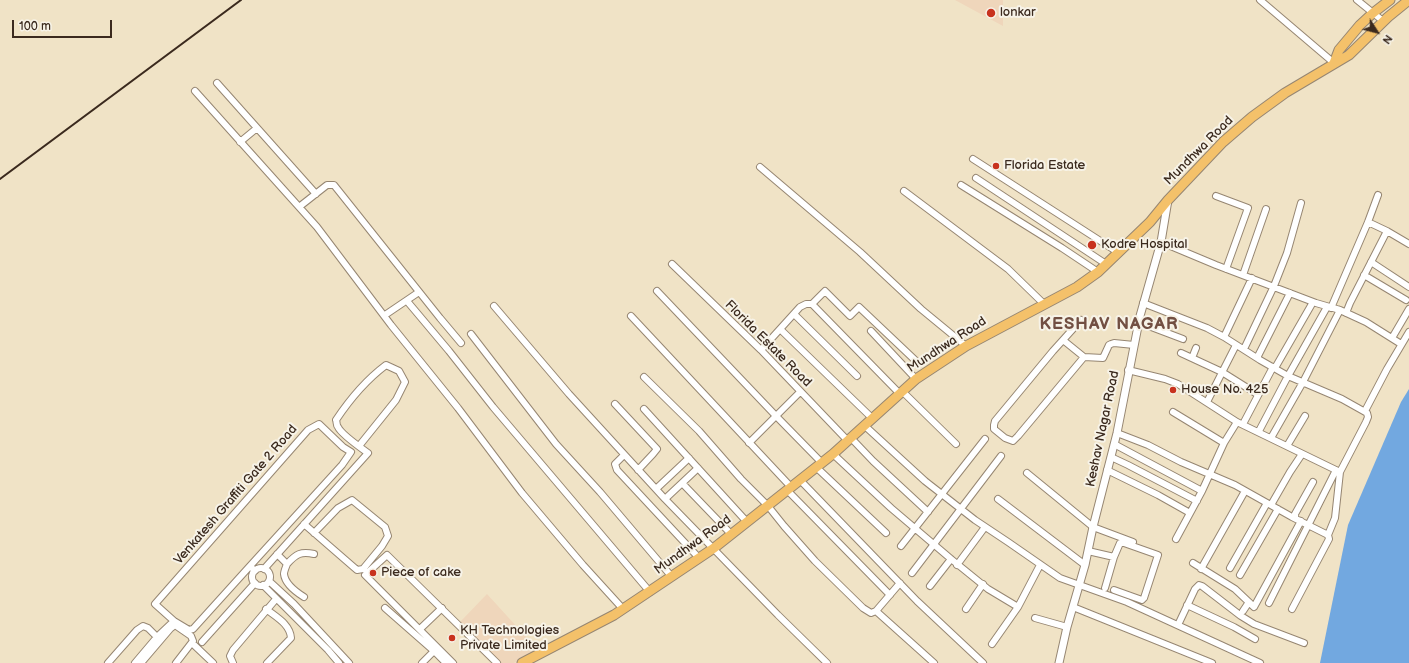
<!DOCTYPE html>
<style>
body{margin:0}
#map{position:relative;width:1409px;height:663px;overflow:hidden;background:#f0e3c6;font-family:"Balsamiq Sans",sans-serif}
canvas{display:block}
.north{position:absolute;left:1357px;top:12px;width:40px;height:40px;-webkit-text-stroke:3px #f7f3e8;paint-order:stroke;rotate:126deg;font-size:11px;font-weight:700;line-height:16px;text-align:center;color:#3b2a1e}
.north::after{content:'';display:block;margin:auto;width:14px;height:18px;background:#3b2a1e;clip-path:polygon(50% 0,100% 100%,50% 72%,0 100%)}
.scale{position:absolute;left:12px;top:20px;width:100px;height:18px;box-sizing:border-box;border:2px solid #3b2a1e;border-top:0;padding-left:5px;font-size:12px;line-height:14px;white-space:nowrap;color:#3b2a1e;-webkit-text-stroke:3px #f7f3e8;paint-order:stroke}
</style>
<div id="map">
<canvas width="1409" height="663"></canvas>
<div class="north">N</div>
<div class="scale">100 m</div>
</div>
<script>
const ctx = document.querySelector('canvas').getContext('2d');
ctx.lineJoin = 'round';
function paint(path, color) { ctx.fillStyle = color; ctx.fill(path, 'evenodd'); }
function trace(path, color, width, dash) { ctx.strokeStyle = color; ctx.lineWidth = width; ctx.lineCap = dash ? 'butt' : 'round'; ctx.setLineDash(dash || []); ctx.stroke(path); }
function drawText(font, color, halo, rows, align = 'center') {
  ctx.font = font + ' "Balsamiq Sans",sans-serif'; ctx.lineWidth = 4; ctx.setLineDash([]); ctx.textBaseline = 'middle'; ctx.strokeStyle = halo; ctx.fillStyle = color; for (const [text, x, y, turn = 0] of rows) {
    ctx.save(); ctx.translate(x, y); ctx.rotate((+turn || 0) * Math.PI / 180); ctx.textAlign = isNaN(turn) ? turn : align; if (halo) ctx.strokeText(text, 0, 0); ctx.fillText(text, 0, 0); ctx.restore();
  }
}
const built = new Path2D(`
 M 955,0 L 1003,0 L 1003,26 Z
 M 487,594 L 538,650 L 514,663 L 499,663 L 460,622 Z`);
const water = new Path2D(`
 M 1409,389 L 1409,663 L 1320,663 L 1348,525 L 1401,402 Z`);
const minor = new Path2D(`
 M 1260,0 L 1334,63
 M 1357,0 L 1383,21
 M 217,83 L 316,194
 M 195,91 L 317,227 L 391,325 L 458,408 L 522,493 L 583,565 L 623,609
 M 240,142 L 257,128
 M 973,159 L 1119,253
 M 760,167 L 860,252 L 921,309 L 966,346
 M 976,178 L 1106,264
 M 961,185 L 1062,248 L 1098,272
 M 904,191 L 1008,269 L 1044,304
 M 1216,196 L 1248,208 L 1226,269
 M 299,207 L 327,185 L 334,185 L 440,318 L 461,343
 M 1368,222 L 1387,231 L 1409,244
 M 1161,242 L 1216,265 L 1316,303 L 1340,310 L 1366,322 L 1401,344
 M 1371,262 L 1409,287
 M 672,264 L 761,350 L 848,441
 M 1243,275 L 1266,209
 M 1364,275 L 1406,300
 M 657,291 L 776,416 L 822,463
 M 407,301 L 449,351 L 493,407 L 650,592
 M 1143,303 L 1207,328 L 1224,337 L 1260,360 L 1288,376 L 1342,399 L 1367,413 L 1368,417 L 1366,422 L 1340,472 L 1335,518 L 1328,535
 M 812,304 L 825,291 L 850,316 L 859,307 L 916,361
 M 494,306 L 569,394 L 665,499 L 778,615 L 827,663
 M 1331,308 L 1368,222 L 1378,195
 M 1346,313 L 1350,303 L 1387,231
 M 794,314 L 857,376
 M 385,315 L 419,292
 M 631,316 L 791,487
 M 1081,320 L 1053,351 L 995,421 L 994,425 L 994,429 L 1005,438 L 1013,441 L 1018,436 L 1084,357 L 1103,358 L 1109,345 L 1111,344 L 1114,343 L 1134,345
 M 1138,322 L 1183,339
 M 780,329 L 873,419
 M 871,331 L 916,379
 M 471,334 L 556,444 L 600,492 L 672,577
 M 1224,337 L 1252,278
 M 1392,338 L 1409,309
 M 1063,340 L 1084,357
 M 1244,349 L 1274,286 L 1287,253 L 1301,203
 M 761,350 L 800,307 L 806,304 L 812,304 L 900,394
 M 1181,353 L 1222,372 L 1257,394
 M 1192,358 L 1196,348
 M 1257,358 L 1290,293
 M 1275,368 L 1313,302
 M 1128,370 L 1165,379 L 1178,384 L 1237,422 L 1340,472
 M 644,377 L 699,431 L 741,479 L 768,506 L 784,526 L 815,561 L 863,608 L 871,613 L 876,611 L 900,583
 M 903,392 L 956,444
 M 1207,402 L 1236,345
 M 615,404 L 657,449 L 653,454 L 638,470
 M 644,409 L 747,522
 M 1365,411 L 1387,369 L 1409,332
 M 1173,412 L 1224,443
 M 1243,424 L 1273,367
 M 865,426 L 925,481 L 975,520 L 1008,542 L 1060,578 L 1127,602 L 1260,663
 M 1259,431 L 1288,376 L 1327,307
 M 1117,433 L 1148,445 L 1181,462 L 1235,485 L 1292,517 L 1328,535 L 1329,539 L 1292,609
 M 851,438 L 873,461 L 928,512
 M 1271,438 L 1303,382 L 1340,310
 M 749,443 L 800,392
 M 1114,444 L 1202,491
 M 1287,446 L 1305,416
 M 833,454 L 891,508 L 951,559 L 988,589 L 1018,607
 M 624,455 L 615,464 L 617,470 L 699,558
 M 1111,457 L 1128,465 L 1197,501
 M 816,467 L 886,533
 M 1107,470 L 1158,495 L 1190,513
 M 1027,473 L 1093,527 L 1133,542
 M 800,480 L 917,601 L 983,663
 M 682,483 L 731,534
 M 656,489 L 689,458
 M 787,490 L 890,595
 M 665,499 L 698,468
 M 998,499 L 1085,565
 M 1271,505 L 1290,472 L 1302,454
 M 1295,518 L 1295,514 L 1313,482
 M 304,524 L 357,570 L 363,569 L 382,546 L 388,536 L 385,527 L 352,500 L 338,508 L 314,533
 M 1176,539 L 1202,491 L 1224,443 L 1237,422
 M 901,546 L 985,439
 M 1088,551 L 1114,557 L 1105,588
 M 277,554 L 287,564 C 286,567 284,571 284,574 C 285,584 296,592 304,597
 M 1193,563 L 1235,589 L 1254,607 L 1301,521
 M 287,564 C 296,554 301,551 314,554
 M 957,565 L 985,527
 M 1230,568 L 1267,503
 M252 577a9 9 0 1 1 18 0a9 9 0 1 1-18 0Z
 M 264,569 L 368,453 C 361,448 341,434 338,427 C 336,425 337,422 336,420 C 350,399 366,380 386,365 L 399,371 L 405,382 L 396,400 L 359,446
 M 1201,569 L 1245,491
 M 912,573 L 1001,456
 M 1240,575 L 1278,509
 M 269,581 L 294,604 L 349,663
 M 263,585 L 328,650 L 339,663
 M 930,586 L 951,559
 M 1114,590 L 1142,600 L 1144,598 L 1158,555 L 1124,543 L 1120,543 L 1114,557
 M 1269,603 L 1336,470
 M 1187,605 L 1234,627 L 1255,639
 M 1073,607 L 1212,663
 M 385,608 L 434,651 L 446,663
 M 266,609 C 276,617 290,624 291,638 L 267,663
 M 966,609 L 983,584
 M 876,611 L 934,663
 M 1243,611 L 1249,602
 M 1035,618 L 1067,627
 M 174,621 L 155,604 L 308,430 L 319,424 L 343,447 L 351,452 L 342,465 L 250,566 L 255,571
 M 1178,625 L 1195,589 L 1199,585 L 1202,586 L 1241,616 L 1254,624 L 1304,643
 M 420,629 L 442,608
 M 202,642 L 255,583
 M 192,643 L 213,663
 M 992,644 L 1018,607 L 1040,565
 M 108,663 L 137,630 L 143,626 L 148,628 L 157,637
 M 135,663 L 157,637 L 174,621 L 189,630 L 193,629 L 250,566
 M 141,663 L 170,629 L 175,625 L 191,636 L 193,641 L 176,663
 M 233,663 L 230,656 L 233,650 L 276,599
 M 422,663 L 434,651
 M 453,663 L 365,575 L 387,555 L 497,663`);
const tertiary = new Path2D(`
 M 1059,663 L 1067,627 L 1085,565 L 1093,527 L 1117,433 L 1140,316 L 1161,242 L 1168,200`);
const primary = new Path2D(`
 M 1334,63 L 1339,50 L 1360,25 L 1373,13 L 1390,0
 M 522,663 L 614,615 L 714,548 L 833,454 L 916,379 L 966,346 L 1077,287 L 1098,272 L 1150,222 L 1168,200 L 1223,142 L 1252,117 L 1285,93 L 1349,55 L 1388,17 L 1409,0`);
const rail = new Path2D(`
 M 0,179 L 241,0`);
const markers = [
 [991,13,5,"#c8321e"],
 [996,166,4,"#c8321e"],
 [1092,245,5,"#c8321e"],
 [1173,390,4,"#c8321e"],
 [373,573,4,"#c8321e"],
 [452,638,4,"#c8321e"]
];
const poiNames = [
 ["lonkar",1000,13],
 ["Florida Estate",1004,166],
 ["Kodre Hospital",1101,245],
 ["House No. 425",1181,390],
 ["Piece of cake",381,573],
 ["KH Technologies",460,631],
 ["Private Limited",460,646]
];
const streetNames = [
 ["Mundhwa Road",1199,151,-45],
 ["Florida Estate Road",768,344,45],
 ["Mundhwa Road",947,345,-33],
 ["Keshav Nagar Road",1103,429,-78],
 ["Venkatesh Graffiti Gate 2 Road",236,495,-49],
 ["Mundhwa Road",693,545,-36]
];
const districtNames = [
 ["KESHAV NAGAR",1109,325]
];
paint(built, '#efd6bb');
paint(water, '#72a8e0');
trace(minor, '#968672', 8);
trace(tertiary, '#968672', 9);
trace(primary, '#968672', 11);
trace(minor, '#fff', 6);
trace(tertiary, '#fff', 7);
trace(primary, '#f4c16a', 9);
trace(rail, '#3b2a1e', 2);
for (const [x, y, r, color] of markers) { const dot = new Path2D(); dot.arc(x, y, r, 0, 2 * Math.PI); ctx.fillStyle = color; ctx.fill(dot); trace(dot, '#f7f3e8', 1.5); }
drawText('13px', '#3b2a1e', '#f7f3e8', poiNames, 'left');
drawText('13px', '#3b2a1e', '#f7f3e8', streetNames);
ctx.letterSpacing = '1px';
drawText('bold 17px', '#724f42', '#f7f3e8', districtNames);
ctx.letterSpacing = '0px';
</script>
